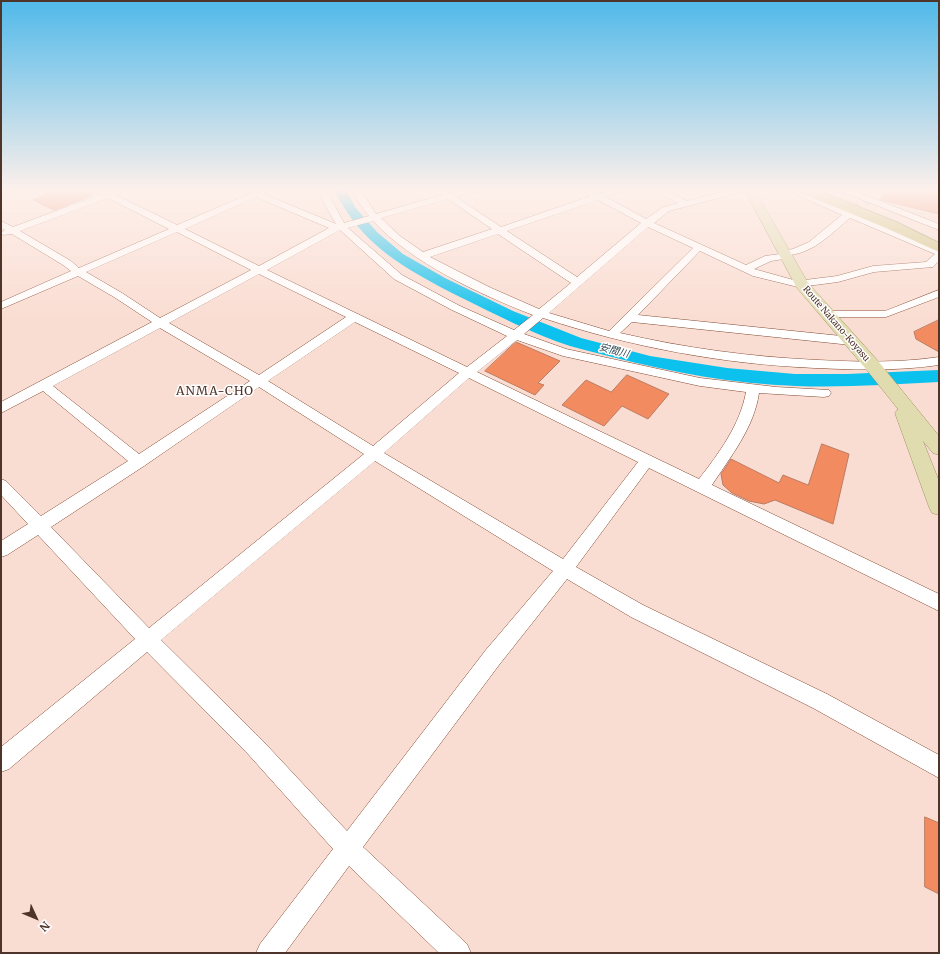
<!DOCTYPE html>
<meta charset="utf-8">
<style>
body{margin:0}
#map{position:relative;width:940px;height:954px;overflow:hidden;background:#faddd2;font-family:Merriweather,serif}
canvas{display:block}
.frame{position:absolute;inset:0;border:2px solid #4f3429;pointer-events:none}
.north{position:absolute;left:16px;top:898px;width:40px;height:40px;-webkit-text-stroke:3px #fff;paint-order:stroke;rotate:134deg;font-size:11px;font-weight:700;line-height:16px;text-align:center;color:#4f3429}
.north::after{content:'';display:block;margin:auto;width:14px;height:18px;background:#4f3429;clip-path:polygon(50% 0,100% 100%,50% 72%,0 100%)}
</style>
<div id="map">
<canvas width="940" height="954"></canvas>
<div class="frame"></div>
<div class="north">N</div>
</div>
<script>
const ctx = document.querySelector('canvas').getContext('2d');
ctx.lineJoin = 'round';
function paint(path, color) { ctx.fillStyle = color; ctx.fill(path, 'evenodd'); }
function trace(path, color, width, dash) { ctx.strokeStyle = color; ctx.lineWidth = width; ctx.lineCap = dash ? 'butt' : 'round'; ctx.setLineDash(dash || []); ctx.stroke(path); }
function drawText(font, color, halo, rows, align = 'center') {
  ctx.font = font + ' Merriweather,"Noto Sans JP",serif'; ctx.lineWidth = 3; ctx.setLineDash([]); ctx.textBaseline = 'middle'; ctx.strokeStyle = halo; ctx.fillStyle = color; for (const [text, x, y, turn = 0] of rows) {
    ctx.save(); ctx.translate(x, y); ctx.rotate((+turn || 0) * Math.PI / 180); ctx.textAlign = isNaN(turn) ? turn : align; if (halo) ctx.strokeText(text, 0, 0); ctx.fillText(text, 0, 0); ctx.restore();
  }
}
const river = new Path2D(`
 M 334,189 L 346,189 L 355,207 L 377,232 L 403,254 L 445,278 L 513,311 L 581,338 L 650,356 L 727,368 L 795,374 L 847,374 L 939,370 L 939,382 C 891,384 843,388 796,386 C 734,384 671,372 612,357 C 598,353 583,350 570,346 C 533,334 495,314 460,297 C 407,270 360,245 334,189 Z`);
const building = new Path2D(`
 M 41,189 L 92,189 L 96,192 L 90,195 L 92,195 L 54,210 L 33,200 L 50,193 Z
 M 886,189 L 939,189 L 939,214 L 881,200 Z
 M 939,320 L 939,352 L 916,339 L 914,332 Z
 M 516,342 L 560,361 L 538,383 L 544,385 L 535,395 L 485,371 Z
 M 627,375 L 669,394 L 648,419 L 622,406 L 604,426 L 562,405 L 586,380 L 611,392 Z
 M 822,444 L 849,454 L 833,524 L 775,500 L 764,504 L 749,501 L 732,493 L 723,485 L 721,474 L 731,459 L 779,483 L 783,475 L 808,485 Z
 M 925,817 L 939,823 L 939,894 L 925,887 Z`);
const minorTunnel = new Path2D(`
 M 852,212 L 867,200`);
const minor = new Path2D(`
 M 1,189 L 11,189 L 1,194 Z
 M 93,189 L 103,189 L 109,192 L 116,189 L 128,189 L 116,195 L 177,225 L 249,194 L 247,192 L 251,189 L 256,191 L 261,189 L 272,189 L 264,194 L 336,224 L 325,205 L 318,189 L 326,189 L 344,223 L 369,216 L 359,203 L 352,189 L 360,189 L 376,214 L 442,195 L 440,193 L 444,190 L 450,193 L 465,189 L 478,189 L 477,191 L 456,197 L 501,227 L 591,196 L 580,189 L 590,189 L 599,194 L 614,189 L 626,189 L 625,191 L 606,197 L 646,219 L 663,207 L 678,203 L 652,189 L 663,189 L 687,201 L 733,189 L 747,189 L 746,191 L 669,211 L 654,223 L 746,265 L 765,256 L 780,254 L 781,251 L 793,249 L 809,242 L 842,215 L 783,189 L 794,189 L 848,211 L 855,210 L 857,212 L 855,214 L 939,248 L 939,261 L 933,267 L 874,272 L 838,282 L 807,286 L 802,288 L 753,276 L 700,251 L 638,315 L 851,337 L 855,338 L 857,341 L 855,344 L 851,345 L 632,322 L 620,333 C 685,348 751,357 818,360 C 858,362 899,363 939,357 L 939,365 C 898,371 857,370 815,368 C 722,364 631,347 543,318 L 524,334 L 566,349 L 700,378 L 776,387 L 829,390 L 831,393 L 829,396 L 824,397 L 759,393 C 754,428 731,456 712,485 L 939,594 L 939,611 L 649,468 L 576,567 L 643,605 L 827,694 L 939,755 L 939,778 L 813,708 L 631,617 L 567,579 L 499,665 L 363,847 L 467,944 L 471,953 L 439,953 L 349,866 L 285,953 L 256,953 L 260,944 L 333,849 L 248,754 L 147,652 L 9,769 L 1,772 L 1,747 L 135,639 L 38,535 L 7,555 L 1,557 L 1,541 L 28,524 L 1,495 L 1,479 L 6,481 L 41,516 L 128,461 L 43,391 L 1,413 L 1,402 L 152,322 L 114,297 L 78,276 L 1,309 L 1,302 L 71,271 L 63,265 L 12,234 L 3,235 L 1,233 L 5,230 L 1,228 L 1,221 L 13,227 L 101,194 ZM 256,197 L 329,228 L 259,266 L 185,229 ZM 108,198 L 169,229 L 79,268 L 71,261 L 20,231 ZM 448,199 L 492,229 L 423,252 L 400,236 L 381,218 ZM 598,200 L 641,223 L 577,277 L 507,231 ZM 850,218 L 935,254 L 926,262 L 873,266 L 837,276 L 797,281 L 754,269 L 771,261 L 790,258 L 790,255 C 815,252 832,233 850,218 ZM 373,221 C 412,263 479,294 533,315 L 514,330 L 460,306 L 402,275 L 348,228 ZM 648,227 L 693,248 L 609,331 L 549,313 ZM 340,230 L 394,279 L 452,310 L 507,336 L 467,367 L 267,270 ZM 177,232 L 251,270 L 160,318 L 122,293 L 86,272 ZM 498,234 L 571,283 L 539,309 L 489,287 L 430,257 ZM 259,274 L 346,317 L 259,375 L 169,323 ZM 355,322 L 459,373 L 373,446 L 268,381 ZM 160,328 L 250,381 L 139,454 L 53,386 ZM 517,340 L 563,356 L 700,386 L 746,392 C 740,425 719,453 699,479 L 477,372 ZM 469,378 L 638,462 L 563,559 L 384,453 ZM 259,387 L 364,454 L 149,628 L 51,527 L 144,466 ZM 375,461 L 553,571 L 485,651 L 347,831 L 262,740 L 161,640 Z
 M 839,189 L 850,189 L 939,224 L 939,230 L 840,191 Z
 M 939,290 L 939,297 L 886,317 L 827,317 L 823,316 L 821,314 L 823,312 L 827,311 L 885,311 Z`);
const major = new Path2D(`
 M 744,189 L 754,189 L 808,283 L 878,361 L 939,436 L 939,455 L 933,453 L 923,441 L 939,481 L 939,515 L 932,513 L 929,507 L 895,413 L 898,409 L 866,369 L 797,288 Z`);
const highway = new Path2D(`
 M 797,189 L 814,189 L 896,222 L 939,243 L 939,252 L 886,228 L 799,192 Z`);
const farStreetnames = [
 ["Route Nakano-Koyasu",836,324,49]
];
const farWaternames = [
 ["安間川",614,351,14]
];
const neighbourhoodNames = [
 ["ANMA-CHO",215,392]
];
paint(river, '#0cc1ee');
paint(building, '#f38b61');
trace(building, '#bb7b62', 1);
trace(minorTunnel, '#d8bbb0', 10, [10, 5]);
trace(minor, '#844931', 1);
trace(major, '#a0925f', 1);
trace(highway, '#a0925f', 2);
paint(minor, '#fff');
paint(major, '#e0dcb0');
paint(highway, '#ccc47c');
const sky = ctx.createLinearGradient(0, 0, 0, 322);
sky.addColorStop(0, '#50b9ea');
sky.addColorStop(0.59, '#fdf0eb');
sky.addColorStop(1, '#fdf0eb00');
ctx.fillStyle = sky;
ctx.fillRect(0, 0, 940, 322);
drawText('9px', '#4f3429', '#fff', farStreetnames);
drawText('italic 10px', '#273f48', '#fff', farWaternames);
ctx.letterSpacing = '1px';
drawText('12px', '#4f3429', '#fff', neighbourhoodNames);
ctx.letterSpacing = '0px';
</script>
